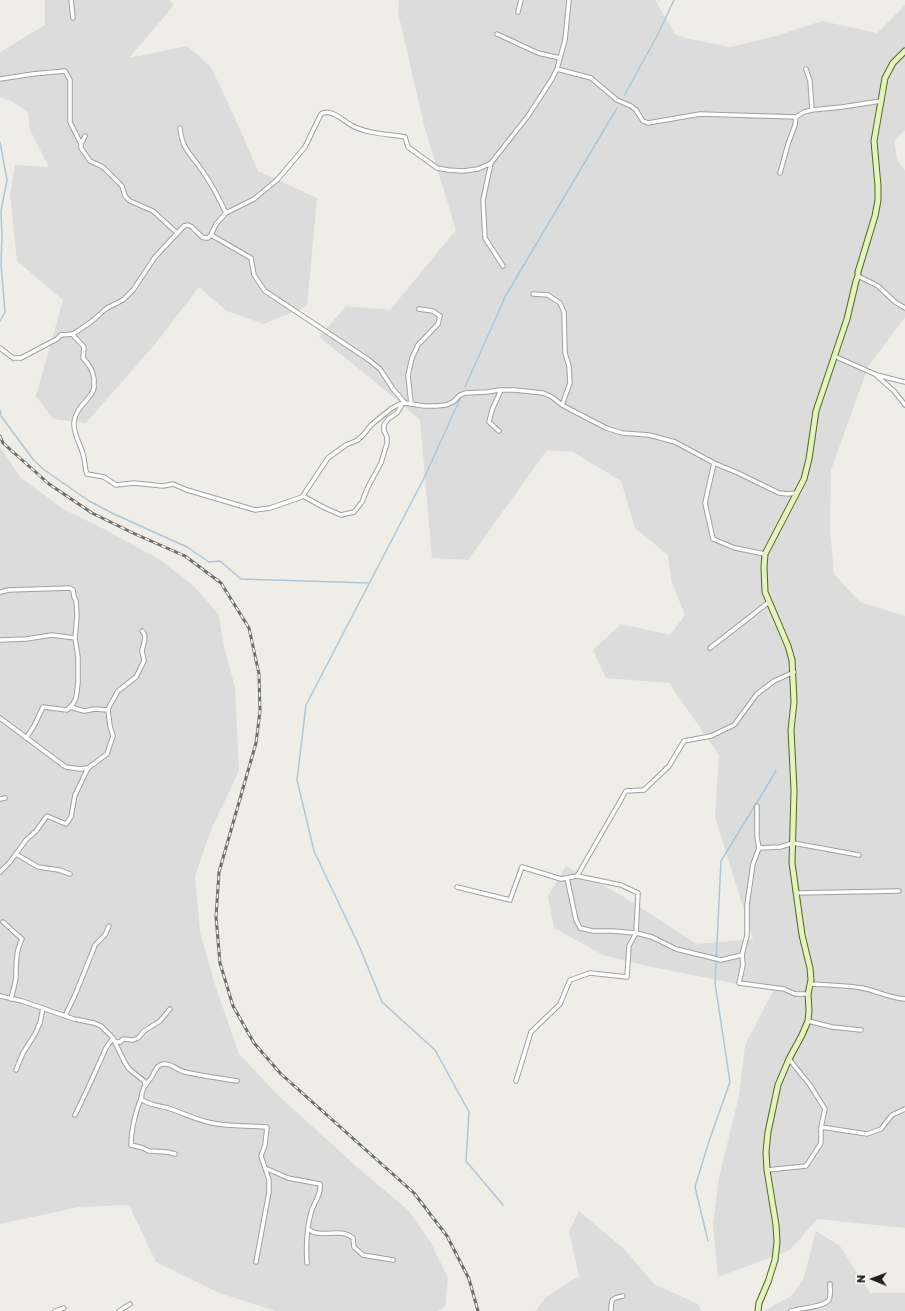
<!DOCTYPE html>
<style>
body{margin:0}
#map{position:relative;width:905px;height:1311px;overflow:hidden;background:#efede7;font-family:"Golos Text",sans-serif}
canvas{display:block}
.north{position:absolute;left:853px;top:1259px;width:40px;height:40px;-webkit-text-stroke:3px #fff;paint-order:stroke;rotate:271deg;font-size:11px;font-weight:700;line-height:16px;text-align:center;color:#1f1f1f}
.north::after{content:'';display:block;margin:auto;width:14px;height:18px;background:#1f1f1f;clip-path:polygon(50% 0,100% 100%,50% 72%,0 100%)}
</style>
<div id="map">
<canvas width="905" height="1311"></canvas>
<div class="north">N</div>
</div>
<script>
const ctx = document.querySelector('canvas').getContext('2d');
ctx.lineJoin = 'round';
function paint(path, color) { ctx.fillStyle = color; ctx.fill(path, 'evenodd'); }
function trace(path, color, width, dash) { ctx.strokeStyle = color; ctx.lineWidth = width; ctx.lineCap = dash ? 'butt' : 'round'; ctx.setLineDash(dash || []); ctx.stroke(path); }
const residential = new Path2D(`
 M 45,0 L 169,0 L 174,5 L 129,58 L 187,46 L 211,67 L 239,127 L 258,171 L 317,198 L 307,306 L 264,324 L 227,311 L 199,287 L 156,343 L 86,423 L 53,419 L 36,396 L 63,300 L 17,261 L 10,194 L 15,165 L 49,167 L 30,130 L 28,112 L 11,101 L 0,97 L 0,52 L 45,25 Z
 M 399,0 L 655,0 L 675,34 L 685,38 L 731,47 L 776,36 L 822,21 L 877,33 L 905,5 L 905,130 L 894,141 L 897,159 L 905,171 L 905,317 L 868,367 L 831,470 L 830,528 L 834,574 L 860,602 L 905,616 L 905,1228 L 817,1219 L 790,1250 L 718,1277 L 713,1224 L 719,1177 L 739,1096 L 745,1045 L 773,991 L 652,967 L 603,955 L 554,928 L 548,896 L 566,866 L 616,892 L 697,944 L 753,939 L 715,817 L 719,755 L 669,683 L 606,678 L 593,650 L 621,624 L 670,635 L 685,615 L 671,580 L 668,555 L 635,528 L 621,481 L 573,452 L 547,450 L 468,560 L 432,558 L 420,420 L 374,381 L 319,337 L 346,306 L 390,310 L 456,230 L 425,129 L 398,12 Z
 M 0,447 L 21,478 L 65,510 L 100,527 L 159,559 L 194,586 L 219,615 L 224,647 L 235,687 L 239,771 L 211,830 L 195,876 L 200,932 L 215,985 L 239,1054 L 278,1095 L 357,1167 L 408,1210 L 431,1243 L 448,1278 L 445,1306 L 438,1311 L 276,1311 L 219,1293 L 156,1262 L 129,1205 L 79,1207 L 0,1224 Z
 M 579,1211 L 625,1250 L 654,1284 L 698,1304 L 702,1311 L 535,1311 L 546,1297 L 579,1276 L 569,1231 Z
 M 816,1231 L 840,1246 L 870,1293 L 905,1293 L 905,1311 L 764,1311 L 791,1296 L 803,1280 Z`);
const stream = new Path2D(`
 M 624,96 L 658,34 L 674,0
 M 0,142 L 7,180 L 1,211 L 2,237 L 1,263 L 5,312 L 0,321
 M 465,387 L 506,295 L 617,108
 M 460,399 L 424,478 L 306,705 L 297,780 L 314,851 L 360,948 L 382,1002 L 435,1050 L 469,1112 L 466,1161 L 503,1205
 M 0,410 L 1,416 L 32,458 L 43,469 L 89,501 L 114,514 L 187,547 L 209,562 L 220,561 L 241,579 L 369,583
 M 708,1241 L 695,1187 L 709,1141 L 730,1082 L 715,983 L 721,861 L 776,771`);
const street = new Path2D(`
 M 71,0 L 73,18
 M 518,12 L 521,0
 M 497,34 L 538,53 L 560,58
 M 557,69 L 591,78 L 617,100 L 631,106 L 636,110 L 643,121 L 648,123 L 700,114 L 796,117 L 795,125 L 788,144 L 780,173
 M 806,69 L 810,81 L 812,110
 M 0,79 L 33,74 L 65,71 L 70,80 L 70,122 L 81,144
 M 796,117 L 804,112 L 812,110 L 842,107 L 881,101
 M 180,128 C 182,149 190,153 201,169 C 211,183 219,198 226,213
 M 85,136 L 81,144 L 81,148 L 90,161 L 101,166 L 104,168 L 122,186 L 125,196 L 130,201 L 153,211 L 177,233
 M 491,163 L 483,200 L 485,238 L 503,266
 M 211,235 L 251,258 L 254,275 L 265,291 L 369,360 L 380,369 L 393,389 L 405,403
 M 858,276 L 878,286 L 895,302 L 905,308
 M 533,294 L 548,295 L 560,303 L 564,312 L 565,353 L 569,366 L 570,383 L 562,405
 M 72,334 L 84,347 L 83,358 C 89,364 93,370 94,379 C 94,382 94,385 94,388 C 91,400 76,406 74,422 C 73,434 80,443 83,454 C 85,459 85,471 87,474 L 104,477 L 116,485 L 134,483 L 163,486 L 173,484 L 187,490 L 255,510 L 270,508 L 302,497 L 328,458 L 346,445 L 358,440 L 364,434 L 371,425 L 392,408 L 400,404 L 405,403 L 424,406 L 436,406 L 446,405 L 453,402 L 460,395 L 465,393 L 487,392 L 500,390 L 515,390 L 543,393 L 552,397 L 562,405 L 606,428 L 622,433 L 649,435 L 675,442 L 714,463 L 738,473 L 779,493 L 788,494 L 797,493
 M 0,348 L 13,358 L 21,358 L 57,339 L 61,335 L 73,334 L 91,322 L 107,308 L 123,300 L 133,290 L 155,257 L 184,226 L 188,225 L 192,227 L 202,237 L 205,238 L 208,238 L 211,235 L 216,224 L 226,213 L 254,199 L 277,180 L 305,147 L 321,114 C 330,108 343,120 351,125 C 367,134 387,134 405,137 L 408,147 L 437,168 L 448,170 L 463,171 L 478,169 L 491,163 L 528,116 L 552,79 L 557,69 L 565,40 L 569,0
 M 834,356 L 877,375 L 905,382
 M 877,376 L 894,391 L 905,405
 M 411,404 L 408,375 L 412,358 L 418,345 L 438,324 L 440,316 L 433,311 L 419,309
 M 499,431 L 489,422 L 492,410 L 501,390
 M 714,463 L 705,503 L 713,539 L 735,548 L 765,554
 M 303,496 L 325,508 L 341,515 L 354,512 L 362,502 L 368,487 L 381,463 L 387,443 L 387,437 L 384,431 L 384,425 L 388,419 L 397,413 L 403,403
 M 0,592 L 9,590 L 70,588 L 73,590 L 74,597 L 76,600 L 77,616 L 75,638 L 78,657 L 78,683 L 76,698 L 73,704 L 67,710 L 43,707 L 34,726 L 26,738
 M 0,640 L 26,639 L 52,635 L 75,638
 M 710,648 L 769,602
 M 70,707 L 84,711 L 95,709 L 108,710
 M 0,718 L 63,765 L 66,767 L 80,769 L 88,768 L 107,754 L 113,736 L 110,726 L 108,710 L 109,707 L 118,691 L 136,677 L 144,661 C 144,658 142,653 142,651 C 143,644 148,636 142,631
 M 0,799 L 5,798
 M 757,806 L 757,837 L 759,848 L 780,847 L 793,843 L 859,855
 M 16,854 L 38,867 L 59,870 L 70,874
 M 0,872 L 10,862 L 26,840 L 36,831 L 47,816 L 66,824 L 71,817 L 75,795 L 88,768
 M 577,876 L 626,791 L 644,790 L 669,766 L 684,741 L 711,736 L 734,725 L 757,694 L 774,681 L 794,672
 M 457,887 L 510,900 L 522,867 L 561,879 L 577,876 L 621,885 L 638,893 L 636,933 L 652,937 L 676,949 L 721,960 L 742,955 L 747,935 L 747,905 L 753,864 L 759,848
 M 796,893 L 899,891
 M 3,922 L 22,939 C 16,950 16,964 16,977 C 15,984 13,991 11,999
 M 742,955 L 743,965 L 739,983 L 784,989 L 795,994 L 808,994
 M 811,984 C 828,985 845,985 862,988 C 877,991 890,998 905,999
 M 0,996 L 22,1001 L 74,1019 L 94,1023 L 101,1026 L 113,1038 L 124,1061 L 129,1069 L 144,1081 L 145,1084
 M 65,1016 L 75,995 L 94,948 L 95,945 L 105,935 L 109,926
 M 808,1021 L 832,1027 L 861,1030
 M 115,1042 L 120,1042 L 123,1039 L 133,1040 L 138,1038 L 144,1031 L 160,1021 L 170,1009
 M 16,1070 L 23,1053 L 35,1034 L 40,1023 L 43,1008
 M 237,1081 C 219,1078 202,1076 185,1072 C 178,1071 173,1064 165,1064 C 157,1063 155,1072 151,1078 C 146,1084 140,1091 142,1100 C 150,1105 159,1106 168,1108 C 183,1113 196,1120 212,1123 C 230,1127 248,1125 267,1127 L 265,1145 L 261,1156 L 269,1180 L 269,1192 L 256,1262
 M 516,1081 L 531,1032 L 560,1004 L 570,980 L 590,973 L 627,977 L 629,946 L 636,933 L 612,931 L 593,931 L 580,928 L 576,920 L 567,878
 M 141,1098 C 135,1114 131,1128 131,1145 L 143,1148 L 149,1151 L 167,1152 L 175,1154
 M 75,1115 L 88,1088 L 106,1048 L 113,1038
 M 821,1127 L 867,1134 L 881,1129 L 892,1115 L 905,1109
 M 265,1168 L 288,1178 L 320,1184 C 322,1194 313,1204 311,1213 C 306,1230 306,1247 307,1263
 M 767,1170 L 806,1166 L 821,1143 L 821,1127 L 825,1109 L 810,1085 L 789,1059
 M 308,1229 C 311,1231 313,1233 317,1233 C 329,1235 343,1229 353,1238 L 354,1247 L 363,1255 L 393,1260
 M 55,1311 L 64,1308
 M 119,1311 L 130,1304
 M 611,1311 C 611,1300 611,1298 623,1296
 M 791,1311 C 800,1308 824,1307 829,1300 C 831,1296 830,1288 830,1284`);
const secondary = new Path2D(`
 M 758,1311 L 759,1303 L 768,1282 L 775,1260 L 777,1242 L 776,1225 L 767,1170 L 766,1152 L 768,1132 L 778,1085 L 789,1059 L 802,1035 L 808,1021 L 809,1010 L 808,994 L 811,980 L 810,968 L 802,935 L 792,863 L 794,790 L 791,730 L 794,702 L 792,660 L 788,646 L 765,592 L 764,567 L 765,554 L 804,479 L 809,459 L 816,411 L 847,319 L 856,281 L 858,276 L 858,272 L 875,216 L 878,200 L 878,186 L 874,141 L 885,78 L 893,63 L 905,51`);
const rail = new Path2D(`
 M 0,436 L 3,443 L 49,484 L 92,513 L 135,534 L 185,556 L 221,583 L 249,628 L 259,674 L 260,711 L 256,743 L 219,872 L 216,917 L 220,963 L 233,1006 L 254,1043 L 281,1074 L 414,1193 L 447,1236 L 469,1279 L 478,1311`);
paint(residential, '#dddcdc');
trace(stream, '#adc6d7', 1.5);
trace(street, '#a0a0a0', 5.5);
trace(secondary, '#516913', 7);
trace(street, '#fff', 3.5);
trace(secondary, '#e7f2c2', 5);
trace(rail, '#6d6d6d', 3);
trace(rail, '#fff', 1.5, [4.5]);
</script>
